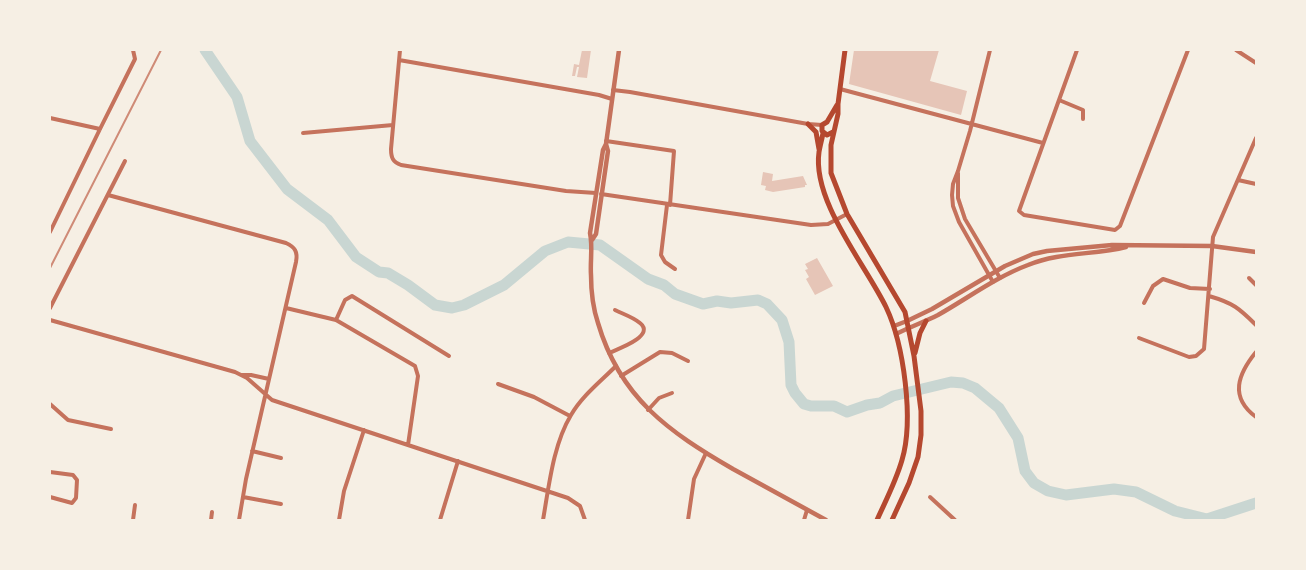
<!DOCTYPE html>
<style>
body{margin:0}
#map{position:relative;width:1306px;height:570px;overflow:hidden;background:#f6efe4;font-family:Manrope,sans-serif}
canvas{display:block}
.frame{position:absolute;inset:0;border:51px solid #f6efe4;pointer-events:none}
</style>
<div id="map">
<canvas width="1306" height="570"></canvas>
<div class="frame"></div>
</div>
<script>
const ctx = document.querySelector('canvas').getContext('2d');
ctx.lineJoin = 'round';
function trace(path, color, width, dash) { ctx.strokeStyle = color; ctx.lineWidth = width; ctx.lineCap = dash ? 'butt' : 'round'; ctx.setLineDash(dash || []); ctx.stroke(path); }
function paint(path, color) { ctx.fillStyle = color; ctx.fill(path, 'evenodd'); }
const river = new Path2D(`
 M 205,50 L 237,97 L 250,141 L 287,189 L 328,220 L 356,257 L 379,272 L 388,273 L 408,285 L 435,305 L 452,308 L 464,305 L 504,285 L 545,251 L 568,242 L 600,245 L 648,279 L 664,285 L 675,294 L 703,304 L 717,301 L 731,303 L 758,300 L 767,304 L 782,320 L 789,342 L 791,385 L 795,393 L 804,404 L 811,406 L 834,406 L 847,412 L 867,405 L 880,403 L 893,396 L 951,382 L 963,383 L 975,388 L 999,408 L 1018,438 L 1025,471 L 1034,483 L 1048,491 L 1066,495 L 1114,489 L 1136,492 L 1175,511 L 1207,519 L 1256,503`);
const building = new Path2D(`
 M 582,50 L 591,50 L 587,78 L 577,77 L 579,67 L 577,67 L 575,76 L 572,76 L 574,64 L 579,65 Z
 M 854,50 L 939,50 L 930,81 L 967,91 L 961,115 L 849,84 Z
 M 763,172 L 773,174 L 772,181 L 803,176 L 807,185 L 805,185 L 805,187 L 773,192 L 765,190 L 766,186 L 761,185 Z
 M 817,258 L 833,286 L 815,295 L 806,279 L 809,277 L 805,270 L 808,269 L 805,264 Z`);
const minor = new Path2D(`
 M 400,50 L 391,149 C 391,158 393,162 401,165 L 566,191 L 596,193
 M 990,50 L 970,131 L 958,171 L 953,184 L 952,195 L 953,206 L 959,222 L 993,282
 M 1077,50 L 1019,211 L 1024,215 L 1115,230 L 1120,226 L 1188,50
 M 1236,50 L 1256,63
 M 399,60 L 599,95 L 612,99
 M 840,89 L 1043,143
 M 613,90 L 630,92 L 808,124 L 822,125
 M 1059,100 L 1083,110 L 1083,119
 M 50,118 L 100,129
 M 303,133 L 393,125
 M 606,141 L 674,151 L 670,205
 M 958,173 L 958,198 L 965,219 L 1000,278
 M 1238,180 L 1256,184
 M 601,194 L 811,225 L 828,224 L 847,214
 M 108,195 L 286,243 C 295,247 298,252 296,262 L 246,479 L 239,520
 M 667,205 L 661,255 L 665,262 L 675,269
 M 50,232 L 100,129 L 135,59 L 133,50
 M 1249,278 L 1256,285
 M 1209,296 C 1233,303 1239,308 1256,325
 M 1144,303 L 1153,286 L 1163,279 L 1190,288 L 1210,289
 M 50,308 L 125,161
 M 286,308 L 336,320 L 415,366 L 418,376 L 408,445
 M 50,320 L 235,372 L 247,378 L 272,400 L 568,498 L 580,506 L 585,520
 M 336,320 L 345,300 L 352,296 L 449,356
 M 1139,338 L 1189,357 L 1196,356 L 1204,349 L 1213,237 L 1256,138
 M 1256,352 C 1238,374 1229,397 1256,417
 M 609,353 C 618,349 656,336 640,323 C 633,317 623,314 615,310
 M 242,375 L 251,375 L 269,379
 M 621,376 L 660,352 L 672,353 L 688,361
 M 498,384 L 534,397 L 570,416
 M 50,404 L 68,420 L 111,429
 M 648,410 L 659,398 L 672,393
 M 252,451 L 281,458
 M 50,472 L 73,475 L 77,480 L 76,498 L 72,503 L 50,497
 M 243,497 L 281,504
 M 930,497 L 955,520
 M 133,520 L 135,505
 M 211,520 L 212,512
 M 339,520 L 344,491 L 364,430
 M 440,520 L 458,461
 M 543,520 C 549,486 553,445 571,415 C 582,396 600,382 616,366
 M 688,520 L 694,479 L 706,453
 M 804,520 L 807,510`);
const tertiary = new Path2D(`
 M 619,50 L 606,144 L 603,150 L 590,233 C 593,247 590,261 591,275 C 591,291 593,308 598,323 C 620,398 669,432 733,469 C 764,486 795,503 826,520
 M 592,240 L 596,234 L 608,151 L 606,144
 M 894,326 L 907,321 L 932,309 L 1005,266 L 1033,254 L 1047,251 L 1112,245 L 1212,246 L 1256,252
 M 896,334 C 910,327 924,322 938,315 C 968,298 996,277 1028,265 C 1059,252 1094,255 1126,247`);
const secondary = new Path2D(`
 M 845,50 L 838,104 L 838,114 L 831,145 L 831,173 L 847,214 L 905,312 L 914,356 L 921,411 L 921,435 L 918,457 L 909,483 L 892,520
 M 827,122 L 822,125 L 822,131 L 827,135 L 833,132
 M 827,122 L 837,105
 M 808,124 L 816,132 L 819,149
 M 823,133 C 822,139 820,146 819,152 C 812,201 865,264 886,307 C 904,345 914,420 902,460 C 896,481 886,500 877,520
 M 915,353 L 920,333 L 926,321`);
const rail = new Path2D(`
 M 50,268 L 161,50`);
trace(river, '#c9d6d2', 11);
paint(building, '#e6c5b7');
trace(minor, '#c5725c', 4);
trace(tertiary, '#c5725c', 4.5);
trace(secondary, '#b5482f', 5);
trace(rail, '#cf8b77', 2);
</script>
